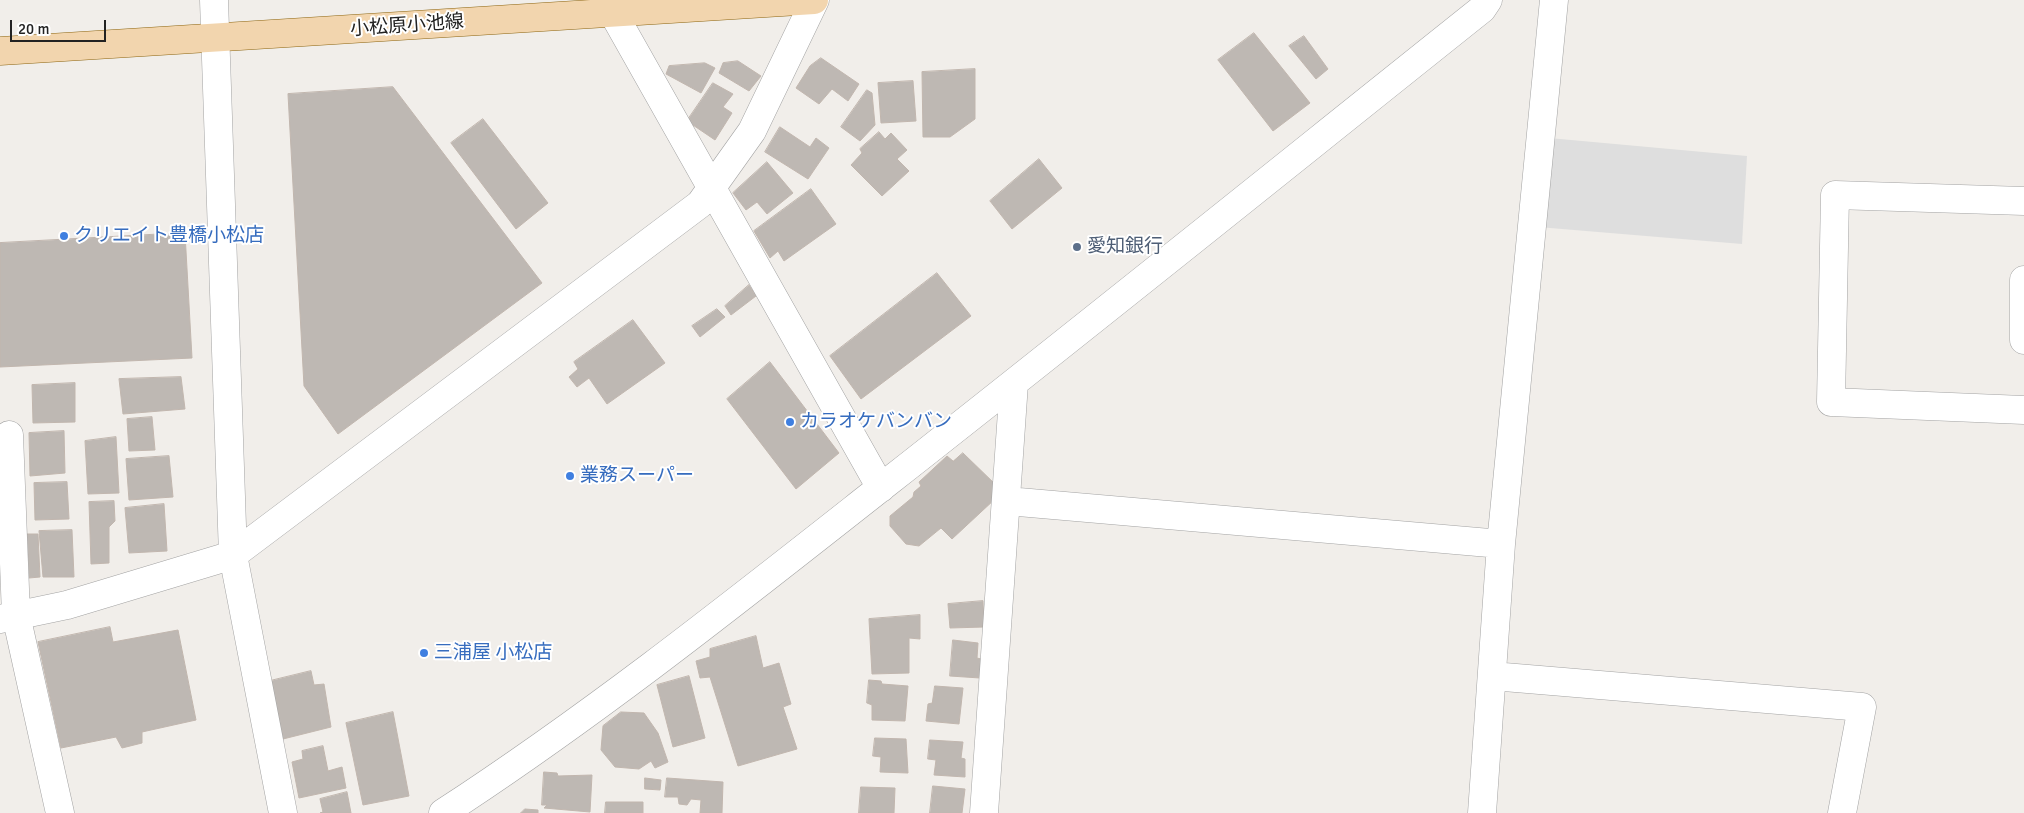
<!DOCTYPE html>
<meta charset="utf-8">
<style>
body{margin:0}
#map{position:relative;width:2024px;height:813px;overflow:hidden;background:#f1eeea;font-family:Signika,sans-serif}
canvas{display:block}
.scale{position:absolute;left:10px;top:20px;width:96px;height:22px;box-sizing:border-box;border:2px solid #222;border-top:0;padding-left:6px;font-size:15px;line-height:18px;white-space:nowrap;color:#222;-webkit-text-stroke:4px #fff;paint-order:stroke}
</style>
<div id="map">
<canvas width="2024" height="813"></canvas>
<div class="scale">20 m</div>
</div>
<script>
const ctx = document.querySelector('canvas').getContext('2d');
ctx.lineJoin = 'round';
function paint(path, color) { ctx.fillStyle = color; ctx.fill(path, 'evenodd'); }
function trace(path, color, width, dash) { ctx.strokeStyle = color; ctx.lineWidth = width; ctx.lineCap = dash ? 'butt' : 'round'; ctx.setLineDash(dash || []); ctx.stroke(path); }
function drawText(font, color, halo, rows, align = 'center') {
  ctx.font = font + ' Signika,"Noto Sans JP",sans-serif'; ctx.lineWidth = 4; ctx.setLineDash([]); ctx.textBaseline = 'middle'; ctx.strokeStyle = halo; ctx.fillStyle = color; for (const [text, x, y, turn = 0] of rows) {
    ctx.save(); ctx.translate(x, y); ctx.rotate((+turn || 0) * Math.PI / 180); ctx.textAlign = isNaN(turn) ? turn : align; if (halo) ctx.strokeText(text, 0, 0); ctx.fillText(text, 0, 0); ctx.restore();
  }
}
const parking = new Path2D(`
 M 1549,138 L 1747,156 L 1742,244 L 1538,227 Z`);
const building = new Path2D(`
 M 1254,33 L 1310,103 L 1273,131 L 1218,60 Z
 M 1304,36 L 1328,69 L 1316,79 L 1289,46 Z
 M 821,58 L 859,84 L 848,101 L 832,89 L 819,104 L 796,88 L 810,66 Z
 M 738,61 L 761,76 L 749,91 L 719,73 L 723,63 Z
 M 705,63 L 715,68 L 701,93 L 666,74 L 669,66 Z
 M 975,69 L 975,119 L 950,137 L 923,137 L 922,72 Z
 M 913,81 L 916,121 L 881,123 L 878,83 Z
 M 713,83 L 733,94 L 723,107 L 732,113 L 715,140 L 687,121 Z
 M 393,87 L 542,283 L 338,434 L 304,386 L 288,94 Z
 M 867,90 L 872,93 L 875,125 L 860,141 L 841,127 Z
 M 483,119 L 548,203 L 516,229 L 451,143 Z
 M 780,127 L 810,147 L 816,138 L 829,148 L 808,179 L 765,152 Z
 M 879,132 L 885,139 L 891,133 L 907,150 L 897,159 L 909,171 L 882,196 L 851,165 L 862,153 L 860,149 Z
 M 1039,159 L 1062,188 L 1012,229 L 990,201 Z
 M 767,162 L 793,193 L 767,214 L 757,202 L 746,210 L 733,193 Z
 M 811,189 L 836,224 L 784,261 L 778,251 L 770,258 L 754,231 Z
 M 185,233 L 192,358 L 0,367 L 0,243 Z
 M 937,273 L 971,316 L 861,399 L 830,356 Z
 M 749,285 L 756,296 L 731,315 L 725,306 Z
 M 717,309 L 725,317 L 700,337 L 692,326 Z
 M 633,320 L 665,363 L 607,404 L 589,378 L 577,387 L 569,377 L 578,369 L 574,362 Z
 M 770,362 L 839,453 L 796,489 L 727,399 Z
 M 181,377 L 185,409 L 123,414 L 119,379 Z
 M 75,383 L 75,422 L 33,423 L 32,385 Z
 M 152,417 L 155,450 L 129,451 L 127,419 Z
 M 64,431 L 65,473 L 30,476 L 29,433 Z
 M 116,437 L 119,493 L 88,494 L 85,441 Z
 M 963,453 L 997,486 L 995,499 L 952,539 L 941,528 L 919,546 L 906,544 L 890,526 L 890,516 L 913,497 L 914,492 L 921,486 L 919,482 L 947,456 L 953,461 Z
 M 169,456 L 173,497 L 129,500 L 126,459 Z
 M 67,482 L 69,519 L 35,520 L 34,483 Z
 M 114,501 L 115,521 L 109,527 L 109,563 L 91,564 L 89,502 Z
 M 164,504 L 167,551 L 129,553 L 125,508 Z
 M 72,530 L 74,577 L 43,577 L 39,531 Z
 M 27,534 L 38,534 L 40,577 L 29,578 Z
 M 983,601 L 984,627 L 950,628 L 948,604 Z
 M 920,615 L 920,639 L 909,638 L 909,673 L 872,674 L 869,619 Z
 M 110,627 L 113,642 L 178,630 L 196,720 L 142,732 L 142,743 L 122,748 L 116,737 L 61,748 L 38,642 Z
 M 756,636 L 763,668 L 779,663 L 791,704 L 783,707 L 797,749 L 738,766 L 710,677 L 700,678 L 696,661 L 710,657 L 710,649 Z
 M 953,640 L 978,643 L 977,658 L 981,659 L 980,678 L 950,676 Z
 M 311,671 L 314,685 L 324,684 L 331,727 L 283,739 L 270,681 Z
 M 689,676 L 705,738 L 673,747 L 657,685 Z
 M 869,680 L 881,681 L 882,684 L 908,686 L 905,721 L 872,720 L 872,705 L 867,703 Z
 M 935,686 L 963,688 L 959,724 L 926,721 L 928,704 L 932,703 Z
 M 393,712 L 409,796 L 363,805 L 346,723 Z
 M 621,712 L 644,713 L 658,733 L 668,762 L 655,768 L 651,761 L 639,769 L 615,767 L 601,750 L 603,726 Z
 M 875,738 L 906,739 L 908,773 L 880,772 L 881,757 L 873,756 Z
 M 930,740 L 963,742 L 961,758 L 965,759 L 965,777 L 934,775 L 936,760 L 928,759 Z
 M 323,746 L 328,771 L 342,767 L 346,788 L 299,798 L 292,762 L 303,759 L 302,751 Z
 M 544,772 L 557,773 L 558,776 L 592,775 L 590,812 L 544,808 L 547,805 L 542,805 Z
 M 645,778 L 661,780 L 660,790 L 645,789 Z
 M 667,778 L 723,782 L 722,813 L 700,813 L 701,800 L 691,799 L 687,805 L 679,804 L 678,797 L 665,797 Z
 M 933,786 L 965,789 L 962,813 L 930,813 Z
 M 861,787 L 895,788 L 894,813 L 859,813 Z
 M 347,792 L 351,813 L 320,813 L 323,812 L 320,799 Z
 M 606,802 L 643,802 L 643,813 L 605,813 Z
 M 525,809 L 538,810 L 538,813 L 521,813 Z`);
const minor = new Path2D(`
 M 214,0 L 233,555 L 283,813
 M 613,13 L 881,488
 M 2024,201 L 1835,195 L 1831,402 L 2024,410
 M 2024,280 L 2024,340
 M 9,435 L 16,615 L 60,813
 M 1007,501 L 1501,544
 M 0,619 L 67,605 L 233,555 L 700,204 L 752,131 L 815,0
 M 1492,676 L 1862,707 L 1842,813
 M 443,813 C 598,712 743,596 888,482 C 1087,326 1284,167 1482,9 L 1488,0
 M 984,813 L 1014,383
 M 1482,813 L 1501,544 L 1554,0`);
const major = new Path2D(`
 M 0,51 L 814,0`);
const markers = [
 [64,236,5,"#3f7fe0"],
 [1077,247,5,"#5c6f8a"],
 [790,422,5,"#3f7fe0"],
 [570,476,5,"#3f7fe0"],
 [424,653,5,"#3f7fe0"]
];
const streetNames = [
 ["小松原小池線",407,26,-4]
];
const shopNames = [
 ["クリエイト豊橋小松店",74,236],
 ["カラオケバンバン",800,422],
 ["業務スーパー",580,476],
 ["三浦屋 小松店",434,653]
];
const serviceNames = [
 ["愛知銀行",1087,247]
];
paint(parking, '#dedede');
paint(building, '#beb8b3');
trace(building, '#c1b6ae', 1);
trace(minor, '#a3a3a3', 29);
trace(major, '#8d6612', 29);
trace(minor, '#fff', 28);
trace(major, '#f2d5ae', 28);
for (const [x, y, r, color] of markers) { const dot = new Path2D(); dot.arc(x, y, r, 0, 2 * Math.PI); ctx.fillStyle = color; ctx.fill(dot); trace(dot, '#fff', 2); }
drawText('19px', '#222', '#fff', streetNames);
drawText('19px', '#366cbe', '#fff', shopNames, 'left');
drawText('19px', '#4e5e75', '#fff', serviceNames, 'left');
</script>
